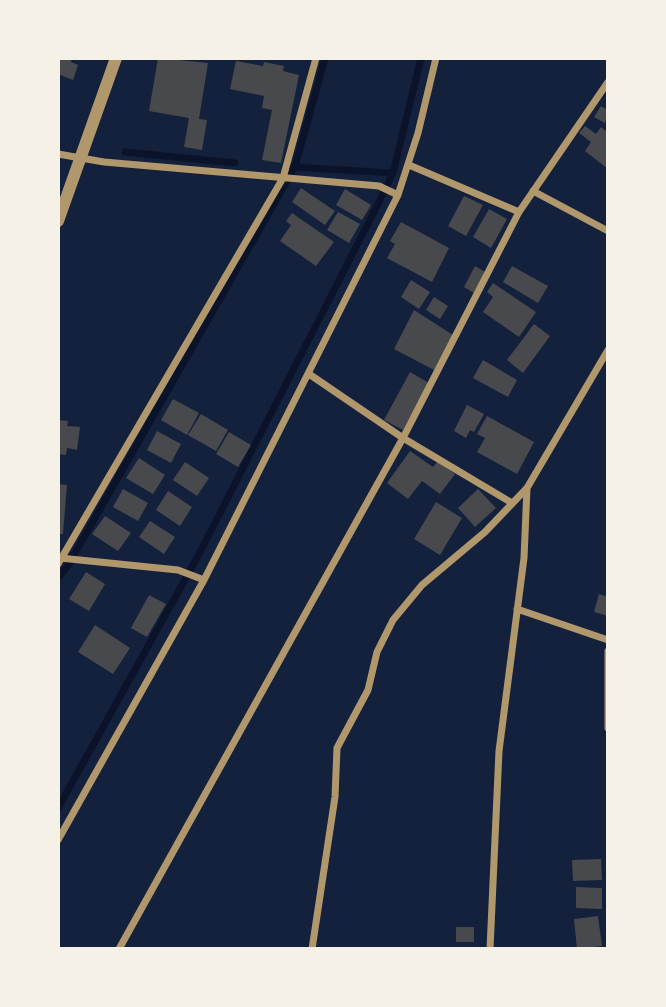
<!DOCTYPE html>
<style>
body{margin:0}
#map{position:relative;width:666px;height:1007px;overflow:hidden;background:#14213d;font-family:Jost,sans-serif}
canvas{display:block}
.frame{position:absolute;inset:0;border:60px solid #f6f1e7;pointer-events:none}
</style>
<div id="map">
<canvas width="666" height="1007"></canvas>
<div class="frame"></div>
</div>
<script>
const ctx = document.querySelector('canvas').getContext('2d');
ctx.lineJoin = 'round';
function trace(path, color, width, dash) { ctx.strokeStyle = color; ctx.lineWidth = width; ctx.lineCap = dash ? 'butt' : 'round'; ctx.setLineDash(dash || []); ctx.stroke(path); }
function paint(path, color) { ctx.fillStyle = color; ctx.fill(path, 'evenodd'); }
const stream = new Path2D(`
 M 125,152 L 235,163
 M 292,167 L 393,173
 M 58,578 L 67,567 L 295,167 L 325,58
 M 58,808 L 197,558 L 377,206 L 393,173 L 421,58`);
const building = new Path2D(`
 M 58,58 L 72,58 L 71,62 L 78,65 L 73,80 L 58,74 Z
 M 158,58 L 208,63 L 199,119 L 207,120 L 202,150 L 184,147 L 189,118 L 149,111 Z
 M 236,61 L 263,66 L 264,62 L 284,66 L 283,71 L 299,75 L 281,163 L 262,160 L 272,110 L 262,108 L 264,96 L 230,89 Z
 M 601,106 L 608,110 L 605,123 L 594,117 Z
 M 585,126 L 596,134 L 601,127 L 608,133 L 608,169 L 585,151 L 591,142 L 579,133 Z
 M 301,188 L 335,211 L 325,225 L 292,202 Z
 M 345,189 L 371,205 L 362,220 L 336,205 Z
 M 464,196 L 483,205 L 466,236 L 448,226 Z
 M 489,209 L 507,219 L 491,248 L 473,237 Z
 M 338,212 L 360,224 L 349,243 L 327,230 Z
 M 292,213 L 334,242 L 316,266 L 280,241 L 291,225 L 286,221 Z
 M 401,222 L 449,248 L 432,282 L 387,258 L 395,244 L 390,241 Z
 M 475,266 L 485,272 L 474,293 L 464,287 Z
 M 512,266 L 548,286 L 538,303 L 503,282 Z
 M 411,280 L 430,292 L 419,309 L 401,297 Z
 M 493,283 L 536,312 L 519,337 L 483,312 L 493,297 L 487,292 Z
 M 434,297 L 448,306 L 440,319 L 426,310 Z
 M 414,310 L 453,335 L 434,370 L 394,349 Z
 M 534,324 L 550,336 L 523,373 L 507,360 Z
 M 483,360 L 517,380 L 508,397 L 473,378 Z
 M 410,372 L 429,383 L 403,430 L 384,420 Z
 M 173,399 L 199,413 L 187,435 L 161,420 Z
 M 467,405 L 484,414 L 474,432 L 470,430 L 466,438 L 454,431 Z
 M 201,414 L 228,430 L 216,451 L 188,435 Z
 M 487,416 L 534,442 L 517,474 L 477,452 L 485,438 L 477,434 Z
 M 58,420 L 68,421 L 67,426 L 80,427 L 77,450 L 67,448 L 66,455 L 58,454 Z
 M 157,431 L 181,444 L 171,463 L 147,450 Z
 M 229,432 L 251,445 L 238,467 L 216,454 Z
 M 410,451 L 433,467 L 438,461 L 455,474 L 440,494 L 422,481 L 408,499 L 387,483 Z
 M 139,458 L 165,475 L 153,494 L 126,478 Z
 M 185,462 L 209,478 L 197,496 L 173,480 Z
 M 58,484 L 67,485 L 63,534 L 58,534 Z
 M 123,489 L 148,503 L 138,521 L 113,507 Z
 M 478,489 L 496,508 L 475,527 L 458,508 Z
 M 168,491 L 192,507 L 180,526 L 156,510 Z
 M 436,502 L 462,518 L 440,555 L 414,539 Z
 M 105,516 L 131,533 L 118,551 L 92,534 Z
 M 150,521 L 175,537 L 164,554 L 139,537 Z
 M 86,572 L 105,584 L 89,611 L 69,599 Z
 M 599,594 L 608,597 L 608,616 L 594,612 Z
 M 149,595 L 166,604 L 147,637 L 131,628 Z
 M 95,625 L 130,648 L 113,674 L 78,652 Z
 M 601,859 L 602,880 L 573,881 L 572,860 Z
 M 576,887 L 602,888 L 602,909 L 576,908 Z
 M 598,916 L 602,946 L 577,949 L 574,919 Z
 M 456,927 L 474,927 L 474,942 L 456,942 Z`);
const minor = new Path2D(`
 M 58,154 L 104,162 L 379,186 L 398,195
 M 409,165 L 519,212
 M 533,191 L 608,231
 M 309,374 L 403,438 L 512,503
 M 60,558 L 178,570 L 204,580
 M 58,564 L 283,178 L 316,58
 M 517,609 L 608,640
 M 608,651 L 608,728
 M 58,840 L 204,580 L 398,195 L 418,133 L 436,58
 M 119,949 L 403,438 L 519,212 L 608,82
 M 312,949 L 335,797 L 337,748 L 368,690 L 377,652 L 393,620 L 422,585 L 485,532 L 527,488
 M 490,949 L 499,751 L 524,558 L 527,488 L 608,350`);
const tertiary = new Path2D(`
 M 58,221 L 116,58`);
trace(stream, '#0b132b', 7);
paint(building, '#48494c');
trace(minor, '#b1986c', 7);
trace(tertiary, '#b1986c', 12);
</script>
